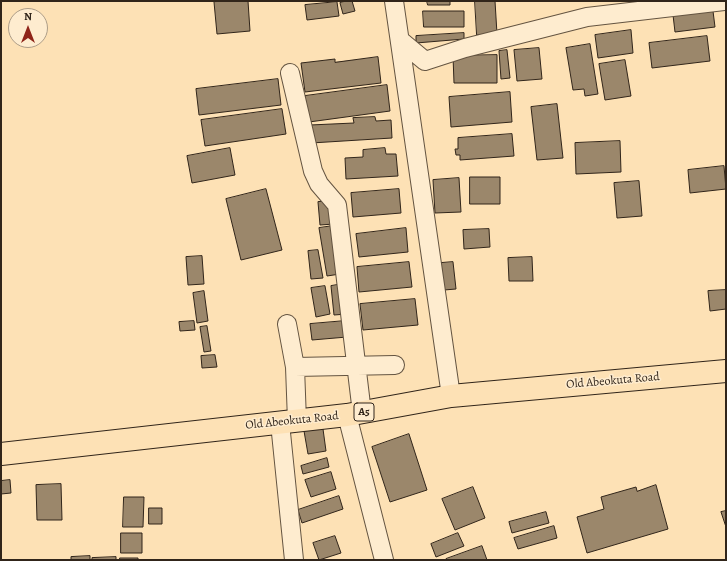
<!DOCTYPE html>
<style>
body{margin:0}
#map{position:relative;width:727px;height:561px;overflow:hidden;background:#fde1b5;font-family:Alegreya,serif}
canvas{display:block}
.frame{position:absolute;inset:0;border:2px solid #31251a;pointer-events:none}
.north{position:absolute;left:8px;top:8px;width:40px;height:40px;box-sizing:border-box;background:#feeccf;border:1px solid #ac9c87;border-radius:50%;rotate:0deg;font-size:11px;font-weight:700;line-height:16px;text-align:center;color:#31251a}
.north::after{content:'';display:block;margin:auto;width:14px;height:18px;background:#8f2418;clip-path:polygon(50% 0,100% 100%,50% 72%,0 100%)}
</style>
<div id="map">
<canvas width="727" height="561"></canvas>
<div class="frame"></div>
<div class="north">N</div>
</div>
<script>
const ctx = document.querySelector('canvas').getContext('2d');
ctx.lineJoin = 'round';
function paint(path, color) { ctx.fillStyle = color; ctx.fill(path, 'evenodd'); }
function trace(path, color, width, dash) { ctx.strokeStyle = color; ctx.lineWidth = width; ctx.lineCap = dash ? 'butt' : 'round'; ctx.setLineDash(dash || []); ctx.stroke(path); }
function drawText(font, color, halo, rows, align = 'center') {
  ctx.font = font + ' Alegreya,serif'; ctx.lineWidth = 3; ctx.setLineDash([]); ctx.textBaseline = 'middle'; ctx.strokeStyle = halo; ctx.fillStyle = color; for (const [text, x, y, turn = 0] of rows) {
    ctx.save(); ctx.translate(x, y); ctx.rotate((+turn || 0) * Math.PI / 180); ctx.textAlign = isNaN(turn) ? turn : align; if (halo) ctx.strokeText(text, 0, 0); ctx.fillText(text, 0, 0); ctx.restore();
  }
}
const building = new Path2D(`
 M 248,1 L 250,31 L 217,34 L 214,2 Z
 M 346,1 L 352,1 L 355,11 L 343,14 L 340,3 Z
 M 427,1 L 450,1 L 450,5 L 428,5 Z
 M 475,1 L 495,1 L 497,34 L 477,35 Z
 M 337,2 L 339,16 L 307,20 L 305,5 Z
 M 423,11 L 464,11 L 464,27 L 424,27 Z
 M 713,11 L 715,27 L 675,32 L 673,15 Z
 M 631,30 L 633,53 L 598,58 L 595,35 Z
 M 464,33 L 464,39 L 416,43 L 416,36 Z
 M 707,36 L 710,61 L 652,68 L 649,43 Z
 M 590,44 L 598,94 L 585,96 L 584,89 L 573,90 L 566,48 Z
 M 539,48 L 542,79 L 517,81 L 514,50 Z
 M 507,50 L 510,78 L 501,79 L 499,51 Z
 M 497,55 L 497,83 L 454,83 L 453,56 Z
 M 378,57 L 381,83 L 305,92 L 301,63 L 335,59 L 335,62 Z
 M 625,60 L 631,96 L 605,100 L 599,64 Z
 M 278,79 L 281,105 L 199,115 L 196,89 Z
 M 387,85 L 390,111 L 309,122 L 305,96 Z
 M 510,92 L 512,122 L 451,127 L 449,97 Z
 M 557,104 L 563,158 L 537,160 L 531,107 Z
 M 282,109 L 286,134 L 205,146 L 201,120 Z
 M 375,117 L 376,121 L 391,120 L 392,138 L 311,143 L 310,125 L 354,123 L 353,118 Z
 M 512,134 L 514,156 L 460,160 L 460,155 L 456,155 L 455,149 L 458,149 L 458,138 Z
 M 620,141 L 621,172 L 576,174 L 575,143 Z
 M 230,148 L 235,175 L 192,183 L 187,156 Z
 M 385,148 L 386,154 L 396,154 L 398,176 L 346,179 L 345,158 L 363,157 L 363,150 Z
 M 724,166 L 726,189 L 690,193 L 688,170 Z
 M 470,177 L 500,177 L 500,204 L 470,204 Z
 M 459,178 L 461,212 L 435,213 L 433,180 Z
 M 639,181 L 642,216 L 617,218 L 614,183 Z
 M 266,189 L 282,250 L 241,260 L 226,199 Z
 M 399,189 L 401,213 L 353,217 L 351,193 Z
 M 332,201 L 334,224 L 320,225 L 318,202 Z
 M 333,226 L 340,274 L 327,276 L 319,228 Z
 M 406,228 L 408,252 L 359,257 L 356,234 Z
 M 489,229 L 490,247 L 464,249 L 463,230 Z
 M 318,250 L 323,278 L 311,279 L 308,251 Z
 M 202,256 L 204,284 L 188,285 L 186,257 Z
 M 532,257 L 533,281 L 509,281 L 508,258 Z
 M 409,262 L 412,287 L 359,292 L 357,267 Z
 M 453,262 L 456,289 L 444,290 L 441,263 Z
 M 343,284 L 347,314 L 334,315 L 331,286 Z
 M 325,286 L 330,314 L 316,317 L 311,288 Z
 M 726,290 L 726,309 L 710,311 L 708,291 Z
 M 204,291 L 208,321 L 197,323 L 193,293 Z
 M 415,299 L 418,325 L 363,330 L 360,304 Z
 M 194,321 L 195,330 L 180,331 L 179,322 Z
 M 345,321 L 347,337 L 312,340 L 310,324 Z
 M 207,326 L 211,351 L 204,352 L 200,327 Z
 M 215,355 L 217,367 L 202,368 L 201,356 Z
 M 323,429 L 326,451 L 308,454 L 304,431 Z
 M 409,434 L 427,490 L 390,502 L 372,447 Z
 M 327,458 L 329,467 L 303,474 L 301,466 Z
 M 331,472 L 336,489 L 311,497 L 305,480 Z
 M 10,480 L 11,493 L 1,494 L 1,481 Z
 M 61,484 L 62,520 L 37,520 L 36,485 Z
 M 656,485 L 668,529 L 587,553 L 577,517 L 604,509 L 601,497 L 636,487 L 637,491 Z
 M 473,487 L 485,518 L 455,530 L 442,499 Z
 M 339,496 L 343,509 L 302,523 L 298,510 Z
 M 124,497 L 144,497 L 143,527 L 123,527 Z
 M 149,508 L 162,508 L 162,524 L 149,524 Z
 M 726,511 L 726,527 L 721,512 Z
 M 546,512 L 549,523 L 512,533 L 509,522 Z
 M 554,526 L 557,538 L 518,549 L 514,538 Z
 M 121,533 L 142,533 L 142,553 L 121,553 Z
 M 458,533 L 464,546 L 436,557 L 431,544 Z
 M 335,536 L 341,553 L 319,560 L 313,543 Z
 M 482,546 L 487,560 L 446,560 L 446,559 Z
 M 90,556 L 90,560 L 71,560 L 71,557 Z
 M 116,557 L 116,560 L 92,560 L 92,558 Z
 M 120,558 L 138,558 L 138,560 L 120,560 Z`);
const minor = new Path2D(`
 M 394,1 L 451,396
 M 401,41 L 425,61 L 465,48 L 587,17 L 724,1
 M 290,73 L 313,171 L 319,184 L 337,205 L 362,413
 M 287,324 L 295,367 L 297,421
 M 295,367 L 395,365
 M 347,415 L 384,560
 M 280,423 L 294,560`);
const highway = new Path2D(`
 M 1,454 L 347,415 L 451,396 L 726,371`);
const shields = [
 [364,412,20]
];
const shieldNames = [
 ["A5",364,412]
];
const streetNames = [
 ["Old Abeokuta Road",613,381,-5],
 ["Old Abeokuta Road",292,421,-6]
];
paint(building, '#9b876b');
trace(building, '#31251a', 1);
trace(minor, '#645441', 20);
trace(highway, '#31251a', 24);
trace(minor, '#feeccf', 18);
trace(highway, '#fde1b5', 22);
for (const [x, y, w] of shields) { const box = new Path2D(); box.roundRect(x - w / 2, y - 9, w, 18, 3); ctx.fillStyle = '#feeccf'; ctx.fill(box); trace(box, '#31251a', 1); }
drawText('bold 11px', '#31251a', null, shieldNames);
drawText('12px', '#31251a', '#feeccf', streetNames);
</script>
